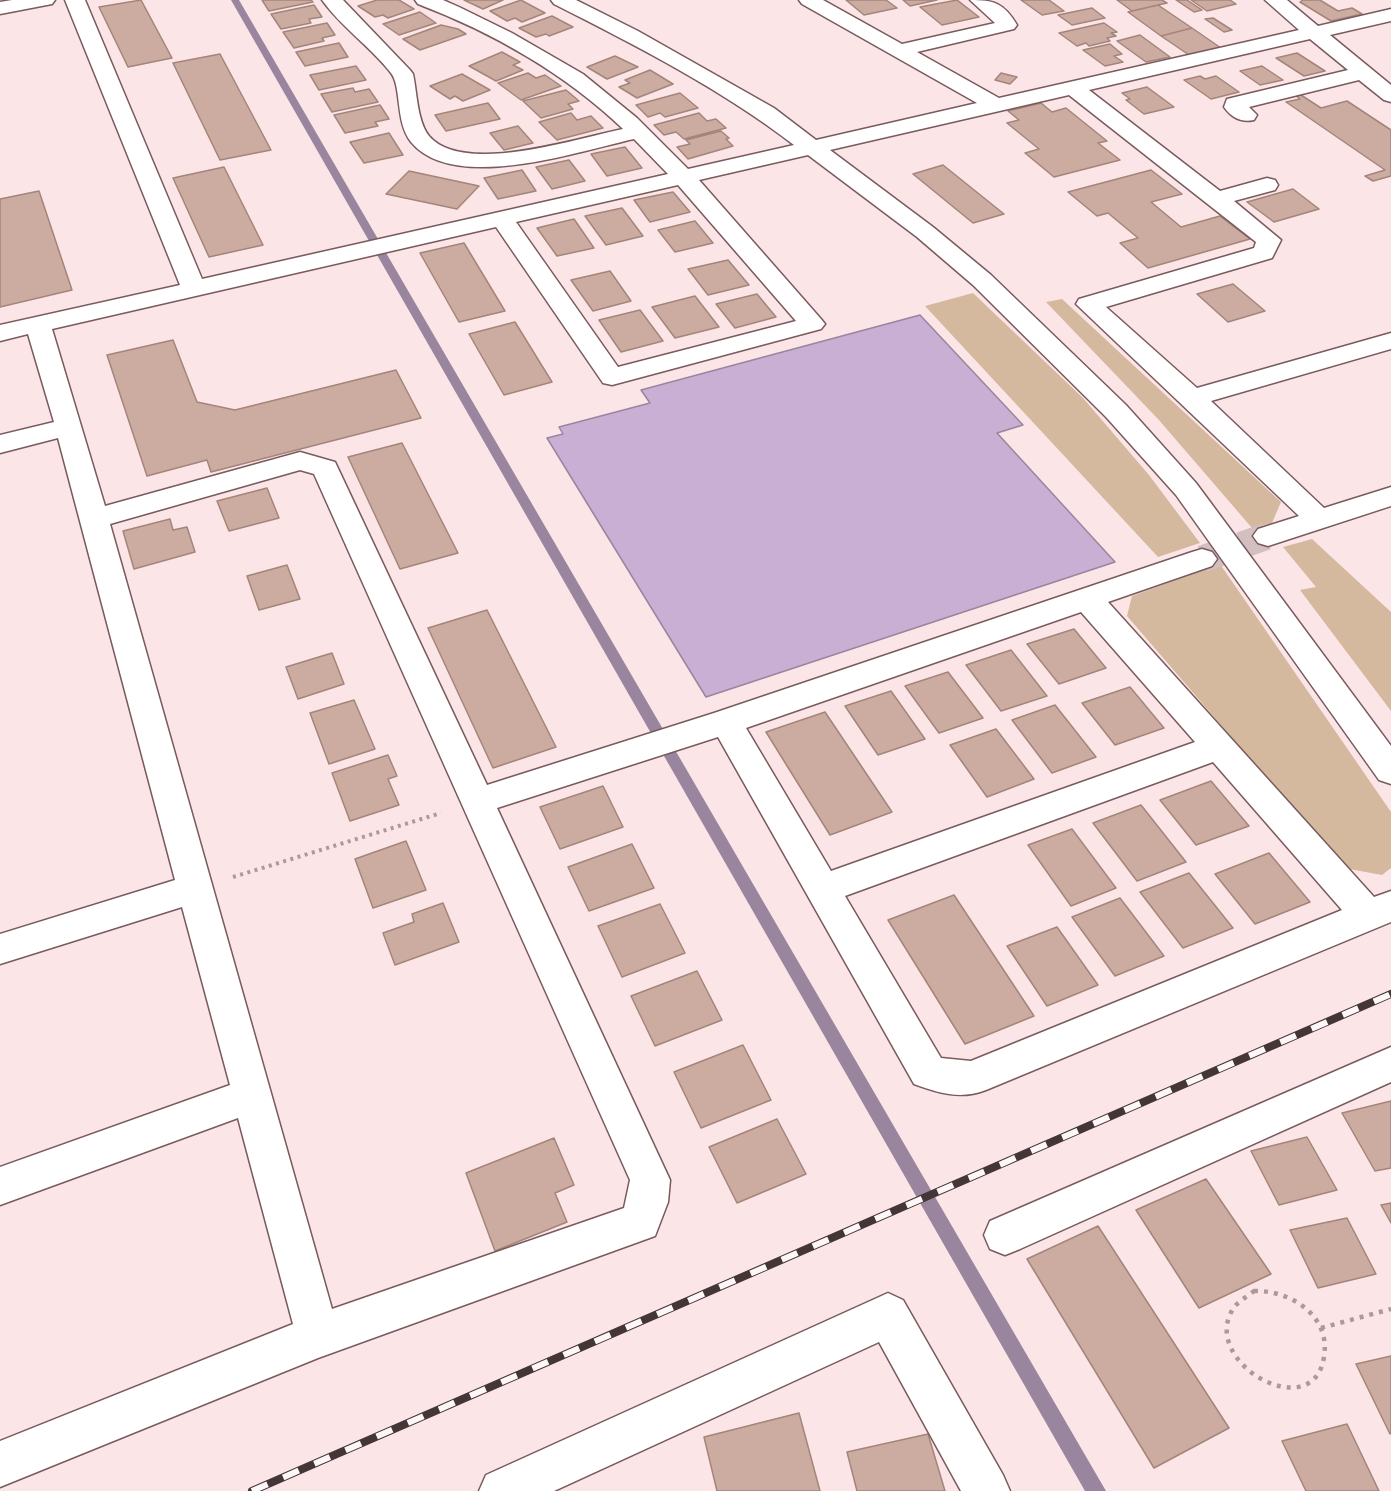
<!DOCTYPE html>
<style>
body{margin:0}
canvas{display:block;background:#fce5e7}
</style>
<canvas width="1391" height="1491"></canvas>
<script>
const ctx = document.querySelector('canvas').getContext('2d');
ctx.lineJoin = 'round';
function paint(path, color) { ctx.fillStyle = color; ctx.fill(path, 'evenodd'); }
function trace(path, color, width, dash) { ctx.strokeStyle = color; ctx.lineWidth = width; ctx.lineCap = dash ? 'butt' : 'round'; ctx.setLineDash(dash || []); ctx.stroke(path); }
const green = new Path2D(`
 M 973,293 L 1083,398 L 1149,475 L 1200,543 L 1158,557 L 925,306 Z
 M 1062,299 L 1281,502 L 1272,523 L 1252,528 L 1158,419 L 1046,302 Z
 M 1312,539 L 1391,612 L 1391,711 L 1300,590 L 1316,587 L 1283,547 Z
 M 1220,564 L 1391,812 L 1391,868 L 1382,875 L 1344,868 L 1127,616 L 1132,596 Z`);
const water = new Path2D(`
 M 920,315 L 1023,425 L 997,433 L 1115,562 L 706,697 L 547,438 L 563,434 L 559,427 L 650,403 L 641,390 Z`);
const stream = new Path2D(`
 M 231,0 L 239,0 L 1106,1491 L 1085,1491 Z`);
const building = new Path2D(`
 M 141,0 L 172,58 L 128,67 L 99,7 Z
 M 262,0 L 311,0 L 313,2 L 269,11 Z
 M 377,0 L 399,0 L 414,9 L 388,18 L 383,15 L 375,17 L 358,6 Z
 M 464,0 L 503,0 L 483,9 Z
 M 521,0 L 545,13 L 522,22 L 515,18 L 507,21 L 490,11 Z
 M 846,0 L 886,0 L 897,8 L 864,15 Z
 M 903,0 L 937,0 L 910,6 Z
 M 957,0 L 979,17 L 942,25 L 920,7 Z
 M 1021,0 L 1049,0 L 1064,11 L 1042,15 Z
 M 1117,0 L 1162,0 L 1167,3 L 1132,11 Z
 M 1176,0 L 1187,0 L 1202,10 L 1194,12 Z
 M 1191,0 L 1230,0 L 1236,4 L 1207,11 Z
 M 1303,0 L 1320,0 L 1338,11 L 1352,8 L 1362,14 L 1331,21 L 1300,2 Z
 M 314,5 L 322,17 L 309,19 L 311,23 L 281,29 L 271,14 Z
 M 1158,5 L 1192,28 L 1161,36 L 1128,12 Z
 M 1092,8 L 1105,18 L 1072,25 L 1058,15 Z
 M 420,12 L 436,23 L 399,35 L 383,24 Z
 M 552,16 L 573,27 L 549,36 L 546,34 L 536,37 L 519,28 Z
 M 1213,18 L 1232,30 L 1224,32 L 1205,19 Z
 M 327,23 L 335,35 L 322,38 L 324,41 L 294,48 L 283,32 Z
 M 1104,23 L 1117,32 L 1111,33 L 1116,36 L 1107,38 L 1110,41 L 1089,46 L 1086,43 L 1077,46 L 1059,33 Z
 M 441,25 L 458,29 L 466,34 L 420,50 L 403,39 Z
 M 1192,28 L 1221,48 L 1189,55 L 1161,36 Z
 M 1140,35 L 1170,57 L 1146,62 L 1117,41 Z
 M 339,43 L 348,57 L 305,66 L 296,52 Z
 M 1110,44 L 1122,54 L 1114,56 L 1123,62 L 1105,66 L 1083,50 Z
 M 502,52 L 520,62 L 513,65 L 523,70 L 496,81 L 469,66 Z
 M 1297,53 L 1325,71 L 1304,76 L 1276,58 Z
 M 220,54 L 271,150 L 220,160 L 173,63 Z
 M 615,56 L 638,67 L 607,79 L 587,67 Z
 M 356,66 L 366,80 L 319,90 L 310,75 Z
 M 1262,66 L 1283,80 L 1260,85 L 1240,71 Z
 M 650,70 L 673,84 L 637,98 L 619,87 L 630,83 L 625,80 Z
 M 528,73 L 536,78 L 545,75 L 561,86 L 521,100 L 498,83 Z
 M 1001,73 L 1017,77 L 1010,84 L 995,80 Z
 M 462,74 L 490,90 L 463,101 L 455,96 L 450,99 L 430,86 Z
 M 1200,76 L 1205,79 L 1216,76 L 1239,92 L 1211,99 L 1184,80 Z
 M 1147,87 L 1174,107 L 1144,114 L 1126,100 L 1130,99 L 1122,93 Z
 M 353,88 L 355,92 L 369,89 L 378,102 L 332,112 L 321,94 Z
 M 566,90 L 579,101 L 568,104 L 573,109 L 541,118 L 523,101 Z
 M 680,93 L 698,108 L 665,117 L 660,113 L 648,117 L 636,105 Z
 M 1301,95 L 1321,108 L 1347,101 L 1391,130 L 1391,176 L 1373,181 L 1365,176 L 1385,170 L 1286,102 L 1300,99 L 1296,96 Z
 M 488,103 L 500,119 L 446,131 L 435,115 Z
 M 1041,103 L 1052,112 L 1066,108 L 1107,141 L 1098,143 L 1120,160 L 1054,177 L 1025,153 L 1039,149 L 1007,123 L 1019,120 L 1008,111 Z
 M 380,105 L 389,119 L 375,122 L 378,126 L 345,133 L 334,115 Z
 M 571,113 L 577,120 L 591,116 L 603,128 L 557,140 L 539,122 Z
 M 699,113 L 707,121 L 716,119 L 726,128 L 684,139 L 676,132 L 664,135 L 654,125 Z
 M 518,126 L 533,143 L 504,150 L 490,133 Z
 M 721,131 L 729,138 L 726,139 L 733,146 L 688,159 L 677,147 L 690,144 L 686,140 Z
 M 389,133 L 403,155 L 364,163 L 350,142 Z
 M 625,147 L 642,168 L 607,176 L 591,154 Z
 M 569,160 L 585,181 L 552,189 L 536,167 Z
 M 943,165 L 1004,214 L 973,223 L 913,174 Z
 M 224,167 L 263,245 L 209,257 L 173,178 Z
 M 522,170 L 536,191 L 498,199 L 484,178 Z
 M 1151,170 L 1182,194 L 1151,202 L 1181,227 L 1220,216 L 1250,239 L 1148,268 L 1120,243 L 1138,238 L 1108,213 L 1097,216 L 1068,192 Z
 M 409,171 L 479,186 L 457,209 L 386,194 Z
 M 1293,189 L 1319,209 L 1274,222 L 1247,202 Z
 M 39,191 L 72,290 L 0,307 L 0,199 Z
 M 673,192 L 690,212 L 650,222 L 634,200 Z
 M 622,208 L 643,236 L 606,245 L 585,216 Z
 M 574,219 L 594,248 L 557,256 L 537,228 Z
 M 695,221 L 713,243 L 675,252 L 658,230 Z
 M 464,243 L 505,311 L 459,322 L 420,253 Z
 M 728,260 L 749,285 L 708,295 L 688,269 Z
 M 610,271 L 631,301 L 593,311 L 571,280 Z
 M 1233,284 L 1265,311 L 1228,322 L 1197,294 Z
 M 757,294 L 776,317 L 735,328 L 716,304 Z
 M 695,296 L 719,327 L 675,338 L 652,307 Z
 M 640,310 L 663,341 L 621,352 L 599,320 Z
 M 515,322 L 552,382 L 504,395 L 469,334 Z
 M 173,340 L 197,402 L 235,410 L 396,370 L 421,418 L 211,472 L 207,460 L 147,476 L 107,355 Z
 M 402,443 L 458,553 L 400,569 L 348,457 Z
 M 267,488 L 279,518 L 229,531 L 217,501 Z
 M 170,519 L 173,530 L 187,527 L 195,552 L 134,569 L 123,531 Z
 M 287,565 L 300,599 L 259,610 L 247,576 Z
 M 487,610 L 556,747 L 493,768 L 428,628 Z
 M 1074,629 L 1106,668 L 1059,684 L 1027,644 Z
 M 1011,650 L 1047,696 L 1001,711 L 966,665 Z
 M 332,653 L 344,684 L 298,699 L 286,667 Z
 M 948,672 L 983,718 L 939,733 L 905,686 Z
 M 1130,687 L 1164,728 L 1115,745 L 1082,703 Z
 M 891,691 L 925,739 L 878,755 L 845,706 Z
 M 354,700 L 375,749 L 329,764 L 310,713 Z
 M 1055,705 L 1096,757 L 1052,773 L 1012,720 Z
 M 825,712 L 892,812 L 830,835 L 766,732 Z
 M 996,729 L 1034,779 L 987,797 L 950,745 Z
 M 388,755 L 397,776 L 388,779 L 399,805 L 350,821 L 332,773 Z
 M 1211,781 L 1249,826 L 1196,845 L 1160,800 Z
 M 603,786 L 623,827 L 560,849 L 540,807 Z
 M 1141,805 L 1186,862 L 1137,881 L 1093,823 Z
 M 1072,829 L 1116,888 L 1071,906 L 1028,845 Z
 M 406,841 L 426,890 L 373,908 L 355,859 Z
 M 632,844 L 654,888 L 589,911 L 568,867 Z
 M 1269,853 L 1310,902 L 1255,924 L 1215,874 Z
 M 1189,873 L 1233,928 L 1183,948 L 1140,892 Z
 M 954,895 L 1034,1016 L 965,1044 L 888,920 Z
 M 1120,898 L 1164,956 L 1115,976 L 1072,917 Z
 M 443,903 L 459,942 L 395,965 L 383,933 L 414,922 L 412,914 Z
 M 660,904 L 685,953 L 622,977 L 598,926 Z
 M 1057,927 L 1098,985 L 1047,1006 L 1007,946 Z
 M 697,971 L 722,1020 L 655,1046 L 631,996 Z
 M 743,1045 L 771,1100 L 701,1128 L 674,1072 Z
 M 1391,1101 L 1391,1168 L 1375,1171 L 1342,1113 Z
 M 777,1119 L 806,1174 L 737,1203 L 709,1147 Z
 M 1307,1137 L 1337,1190 L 1279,1205 L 1251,1151 Z
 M 554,1138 L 574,1185 L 555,1193 L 567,1222 L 495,1251 L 466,1173 Z
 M 1206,1179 L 1271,1274 L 1199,1308 L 1136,1210 Z
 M 1391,1203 L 1391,1223 L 1381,1205 Z
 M 1347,1218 L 1376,1274 L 1318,1288 L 1290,1230 Z
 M 1098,1226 L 1229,1428 L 1154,1468 L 1027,1259 Z
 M 1391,1356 L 1391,1433 L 1390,1434 L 1356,1364 Z
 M 799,1413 L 820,1491 L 717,1491 L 704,1437 Z
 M 1347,1424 L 1379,1491 L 1306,1491 L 1282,1441 Z
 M 928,1434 L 945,1491 L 857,1491 L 847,1452 Z`);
const minorTunnel = new Path2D(`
 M 1202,559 L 1268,536`);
const pathFar1 = new Path2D(`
 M 233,877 L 441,813`);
const path = new Path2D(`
 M 1254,1291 C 1291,1290 1331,1316 1324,1357 C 1313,1427 1199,1362 1233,1309 C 1237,1302 1248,1296 1254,1291 Z
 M 1321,1328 L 1391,1309`);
const minor = new Path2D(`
 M 12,0 L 55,0 L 52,4 L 0,14 L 0,2 Z
 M 65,0 L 85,0 L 202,279 L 668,174 L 634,139 C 579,151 454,194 411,142 C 395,122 402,87 391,73 C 371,47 341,27 322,0 L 343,0 L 410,70 L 413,74 C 417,92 417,121 429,136 C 463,176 578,138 623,129 C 566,74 492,32 418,4 L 415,0 L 443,0 L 459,7 L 512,33 L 583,74 L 637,118 L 688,169 L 794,145 C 721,89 637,46 554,4 L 551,0 L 576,0 L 638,31 L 774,108 L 816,140 L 977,103 L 802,4 L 799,0 L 823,0 L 902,44 L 995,23 L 970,0 C 994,0 1004,3 1017,25 L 1014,29 L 917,52 L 999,98 L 1299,30 L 1265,0 L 1287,0 L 1318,26 L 1391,9 L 1391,21 L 1330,35 L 1391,85 L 1391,102 L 1384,100 L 1359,80 L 1249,107 L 1257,115 L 1254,120 C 1241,123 1231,117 1224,107 L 1227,99 L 1348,70 L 1310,39 L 1089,90 L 1220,191 L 1267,178 L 1275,180 L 1278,185 L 1275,190 L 1234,201 L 1281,240 L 1272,258 L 1106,307 L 1197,388 L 1391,333 L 1391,349 L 1211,401 L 1324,508 L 1391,487 L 1391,506 L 1268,546 L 1258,543 L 1253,536 L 1258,529 L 1299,516 L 1076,304 L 1079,299 L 1254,248 L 1256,242 L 1069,95 L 830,150 L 933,227 L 991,275 L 1126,405 L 1196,483 L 1391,746 L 1391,784 L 1379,780 L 1176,495 L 1106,417 L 973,285 L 917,237 L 808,155 L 699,180 L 821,319 L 825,324 L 821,329 L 612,385 L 603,383 L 496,227 L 52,329 L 105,506 L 300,452 L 335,462 L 487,785 L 714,713 L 1192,552 L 1202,549 L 1212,552 L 1217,559 L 1212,566 L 1108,602 L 1374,897 L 1391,891 L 1391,922 L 986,1090 C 960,1100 939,1093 914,1084 L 718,737 L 497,808 L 670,1180 L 668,1202 L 655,1236 L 318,1358 L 0,1487 L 0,1441 L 293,1324 L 238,1118 L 0,1205 L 0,1167 L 230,1085 L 182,907 L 0,964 L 0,934 L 175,880 L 58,438 L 0,453 L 0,435 L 54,422 L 28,334 L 0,341 L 0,325 L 180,285 ZM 678,185 L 796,321 L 618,367 L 516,222 ZM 300,470 L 314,474 L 630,1180 L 624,1208 L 332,1309 L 110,524 ZM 1081,612 L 1195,742 L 831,871 L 746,728 ZM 1213,762 L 1342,910 L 971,1061 L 941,1058 L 845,896 Z
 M 1391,1047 L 1391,1082 L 1020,1249 L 1005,1255 L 990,1249 L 984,1235 L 990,1221 Z
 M 888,1293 L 903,1300 L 1003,1475 L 1010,1491 L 961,1491 L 879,1342 L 554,1491 L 479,1491 L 486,1475 Z`);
const rail = new Path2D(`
 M 252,1491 L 1391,994`);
paint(green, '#d4b99e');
paint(water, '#c8afd3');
trace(water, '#9a859e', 1.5);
paint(stream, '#9a859e');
paint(building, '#ccaca1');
trace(building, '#a4857a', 1.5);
trace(minorTunnel, '#d3bec0', 27, [27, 14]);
trace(minor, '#795a5d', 3);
trace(pathFar1, '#ac999a', 4, [3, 4.5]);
trace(path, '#ac999a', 4.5, [4, 6]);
paint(minor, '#fff');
trace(rail, '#443637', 8);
trace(rail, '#fef7f7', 6, [17]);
</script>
